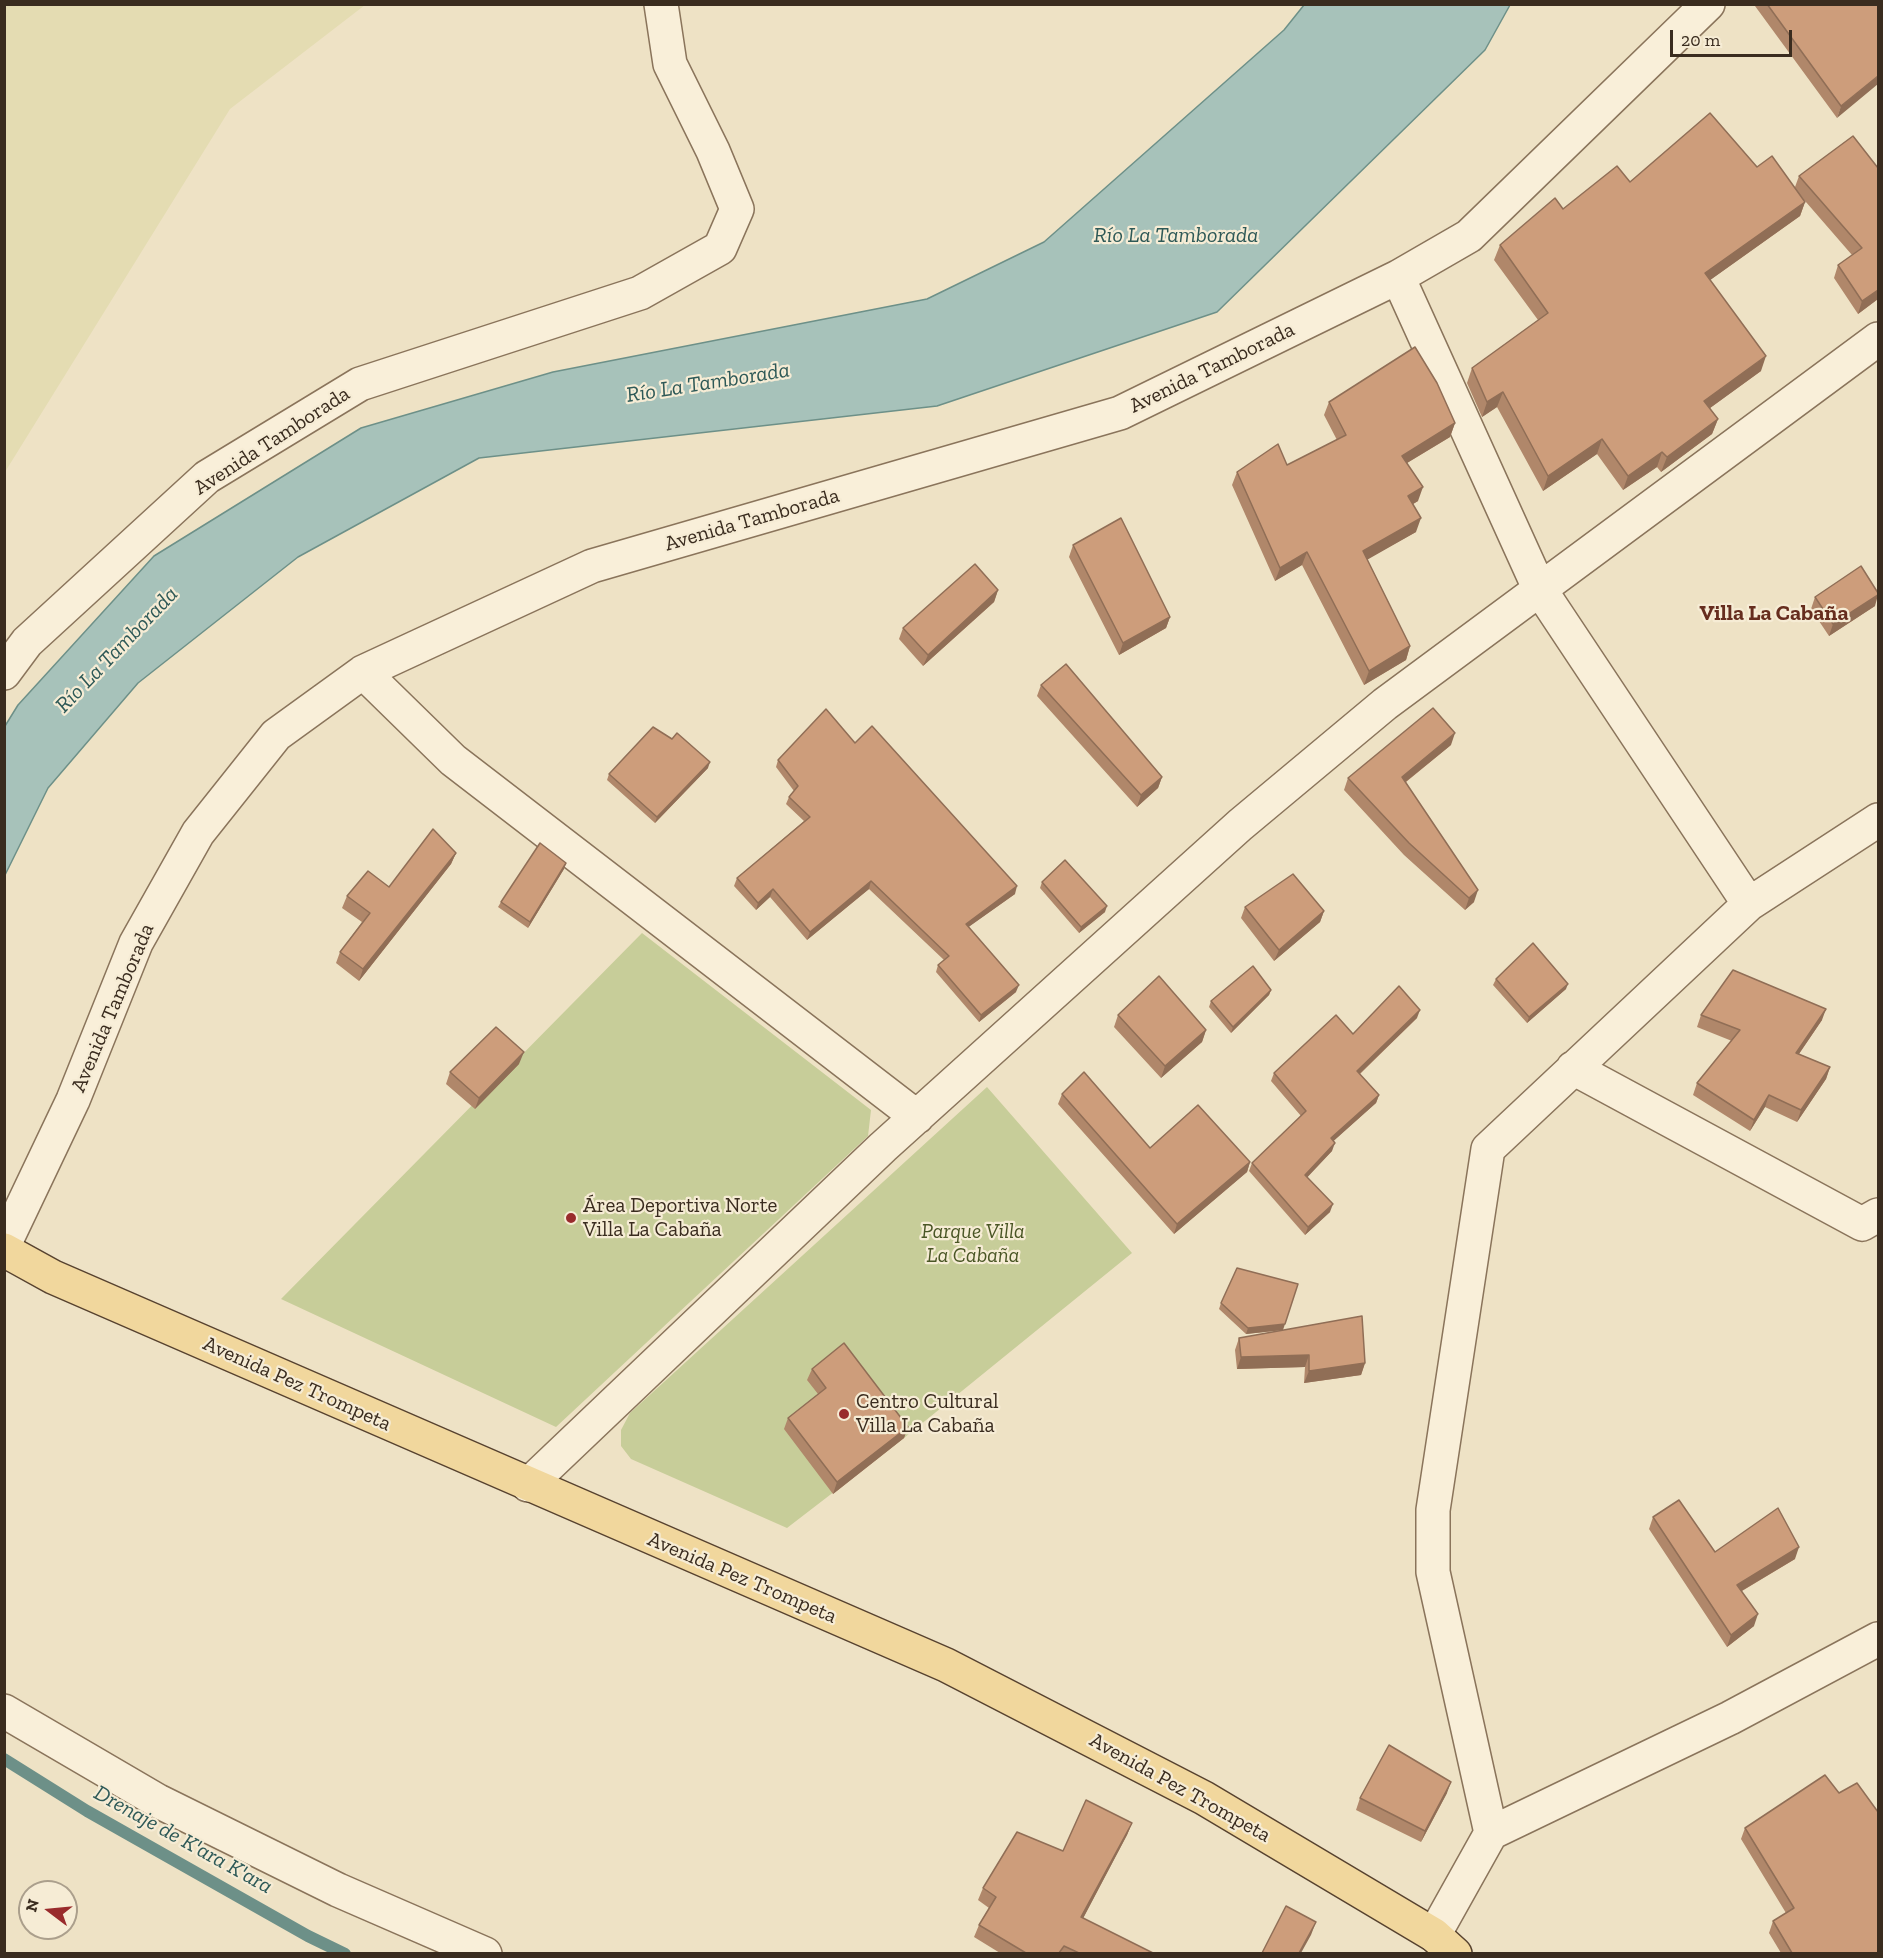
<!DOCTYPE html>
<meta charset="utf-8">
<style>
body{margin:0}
#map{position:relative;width:1883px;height:1958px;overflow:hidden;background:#eee2c5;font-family:"Zilla Slab",serif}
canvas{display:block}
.frame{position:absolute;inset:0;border:6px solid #3a2c1f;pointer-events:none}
.north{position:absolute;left:18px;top:1880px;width:60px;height:60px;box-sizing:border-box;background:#f6ecd5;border:2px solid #ab9f8c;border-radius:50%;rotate:286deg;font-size:16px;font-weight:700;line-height:24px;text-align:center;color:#3a2c1f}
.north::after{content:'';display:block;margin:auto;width:21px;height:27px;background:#992b2c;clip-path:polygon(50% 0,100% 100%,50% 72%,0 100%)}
.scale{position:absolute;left:1670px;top:30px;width:122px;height:27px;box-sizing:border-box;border:3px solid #3a2c1f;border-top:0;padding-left:8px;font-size:18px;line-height:21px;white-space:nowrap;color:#3a2c1f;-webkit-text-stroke:4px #f6ecd5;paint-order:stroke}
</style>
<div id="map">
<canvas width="1883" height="1958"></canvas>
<div class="frame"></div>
<div class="north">N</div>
<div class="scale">20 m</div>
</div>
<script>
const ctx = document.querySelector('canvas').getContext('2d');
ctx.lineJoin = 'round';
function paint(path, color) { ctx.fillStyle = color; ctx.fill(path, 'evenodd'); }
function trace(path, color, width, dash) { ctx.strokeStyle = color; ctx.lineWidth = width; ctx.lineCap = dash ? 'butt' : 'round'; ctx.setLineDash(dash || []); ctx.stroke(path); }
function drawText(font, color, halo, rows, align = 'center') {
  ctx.font = font + ' "Zilla Slab",serif'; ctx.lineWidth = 4.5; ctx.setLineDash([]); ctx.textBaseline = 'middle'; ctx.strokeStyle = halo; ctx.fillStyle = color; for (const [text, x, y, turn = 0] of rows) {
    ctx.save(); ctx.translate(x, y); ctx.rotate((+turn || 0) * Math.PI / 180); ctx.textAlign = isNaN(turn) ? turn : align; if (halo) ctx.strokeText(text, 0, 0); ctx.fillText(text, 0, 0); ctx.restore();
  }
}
const farmland = new Path2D(`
 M 5,4 L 365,5 L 230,109 L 5,472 Z`);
const green = new Path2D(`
 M 642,933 L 871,1110 L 868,1136 L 556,1427 L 281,1299 Z
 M 987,1087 L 1132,1253 L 904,1438 L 787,1528 L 631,1459 L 621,1446 L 621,1430 L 630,1413 Z`);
const water = new Path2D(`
 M 1304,5 L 1510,5 L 1485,50 L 1217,312 L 937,406 L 479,458 L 298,557 L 138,683 L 48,788 L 5,875 L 5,726 L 18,705 L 154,556 L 361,428 L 553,372 L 927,299 L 1044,242 L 1284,30 Z`);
const stream = new Path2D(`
 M 4,1759 L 87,1811 L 308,1936 L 345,1954`);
const minor = new Path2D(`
 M 1398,277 L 1539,588 L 1749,904
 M 363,672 L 453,760 L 917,1117
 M 4,673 L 27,642 L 207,477 L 360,384 L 640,293 L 720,248 L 737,209 L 713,151 L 670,64 L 661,4
 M 1573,1068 L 1862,1224 L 1878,1215
 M 4,1245 L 73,1100 L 136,943 L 198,833 L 276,735 L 363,672 L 592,566 L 1120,413 L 1398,277 L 1469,236 L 1708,4
 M 528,1485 L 883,1147 L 1240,825 L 1385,704 L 1878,339
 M 4,1711 L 158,1801 L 338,1890 L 485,1954
 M 1491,1833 L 1433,1572 L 1433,1510 L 1488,1149 L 1749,904 L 1878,820
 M 1434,1935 L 1491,1833 L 1730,1718 L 1878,1639`);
const major = new Path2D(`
 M 4,1250 L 53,1277 L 946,1665 L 1204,1798 L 1434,1935 L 1455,1954`);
const wall = new Path2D(`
 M 1756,4 L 1878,4 L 1837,118 L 1755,6 Z
 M 1853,136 L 1878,299 L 1858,314 L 1834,278 L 1838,265 L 1852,255 L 1799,194 L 1805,202 L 1800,216 L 1710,280 L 1761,371 L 1710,408 L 1718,419 L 1712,434 L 1661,472 L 1657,467 L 1623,490 L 1597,454 L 1543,491 L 1497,407 L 1482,417 L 1467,383 L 1472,368 L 1538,320 L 1494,260 L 1500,245 L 1563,209 L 1630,182 L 1757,167 L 1795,187 L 1799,176 Z
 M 1329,402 L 1455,423 L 1450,437 L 1407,463 L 1418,501 L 1413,504 L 1416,532 L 1367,559 L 1410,646 L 1406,660 L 1364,685 L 1302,565 L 1275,581 L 1232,485 L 1237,472 L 1287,465 L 1337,440 L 1324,415 Z
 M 1073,545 L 1170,617 L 1166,628 L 1119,655 L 1069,557 Z
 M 998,590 L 994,602 L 923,666 L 899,639 L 903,628 Z
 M 1815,597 L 1875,606 L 1829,636 L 1811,609 Z
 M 1041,685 L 1162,777 L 1158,788 L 1137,807 L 1037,696 Z
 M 855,743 L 1015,894 L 968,927 L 1016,992 L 979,1022 L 936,972 L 938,965 L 944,960 L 869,889 L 807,940 L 770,897 L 756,910 L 734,886 L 737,878 L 804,821 L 786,804 L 789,797 L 794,791 L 776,767 L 778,760 Z
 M 1451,745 L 1406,782 L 1474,902 L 1465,910 L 1404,855 L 1344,790 L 1348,778 Z
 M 708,768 L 655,823 L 607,780 L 609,774 Z
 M 456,853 L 451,864 L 359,981 L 336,963 L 340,952 L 362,922 L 342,908 L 347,896 L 389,887 Z
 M 564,869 L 528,928 L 498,907 L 501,902 Z
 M 1042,882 L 1105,912 L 1079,933 L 1040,888 Z
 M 1245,907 L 1324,911 L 1320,922 L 1274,961 L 1241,918 Z
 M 1496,979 L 1566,989 L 1527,1023 L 1493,985 Z
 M 1271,990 L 1269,995 L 1231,1033 L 1209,1007 L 1211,1001 Z
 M 1118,1015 L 1206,1030 L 1202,1042 L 1161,1078 L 1114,1027 Z
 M 1701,1015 L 1822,1020 L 1799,1054 L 1830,1067 L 1826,1079 L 1797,1122 L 1765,1107 L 1750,1131 L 1693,1095 L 1697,1083 L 1732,1041 L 1697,1027 Z
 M 1417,1018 L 1360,1074 L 1379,1095 L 1376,1103 L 1333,1141 L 1332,1151 L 1307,1177 L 1330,1212 L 1305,1235 L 1249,1171 L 1252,1163 L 1301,1116 L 1271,1081 L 1274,1073 L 1353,1034 Z
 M 519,1064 L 475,1109 L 446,1084 L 450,1072 Z
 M 1062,1094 L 1150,1148 L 1250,1162 L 1247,1172 L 1174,1234 L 1058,1104 Z
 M 1221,1303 L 1283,1330 L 1246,1334 L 1219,1309 Z
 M 1239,1338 L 1365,1363 L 1361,1375 L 1304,1383 L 1305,1367 L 1237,1369 L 1235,1350 Z
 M 812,1369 L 908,1427 L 904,1438 L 833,1494 L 784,1429 L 788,1418 L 818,1394 L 807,1380 Z
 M 1653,1517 L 1715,1552 L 1795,1559 L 1742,1591 L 1754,1626 L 1727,1647 L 1649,1529 Z
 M 1447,1793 L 1421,1842 L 1356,1810 L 1360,1798 Z
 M 1839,1793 L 1878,1953 L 1781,1953 L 1769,1933 L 1773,1921 L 1786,1913 L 1741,1839 L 1745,1828 Z
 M 1132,1823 L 1127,1835 L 1083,1918 L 1153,1953 L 1000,1953 L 974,1937 L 979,1925 L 989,1908 L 978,1900 L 983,1888 L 1063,1851 Z`);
const shadedWall = new Path2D(`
 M 1878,76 L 1878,84 L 1837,118 L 1841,106 Z
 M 1805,202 L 1800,216 L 1699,288 L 1705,273 Z
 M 1878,290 L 1878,299 L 1858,314 L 1862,301 Z
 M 1766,356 L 1761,371 L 1699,416 L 1704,401 Z
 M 1503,392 L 1497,407 L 1482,417 L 1487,402 Z
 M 1718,419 L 1712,434 L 1661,472 L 1667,457 Z
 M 1455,423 L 1450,437 L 1397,469 L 1402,456 Z
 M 1602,439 L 1597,454 L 1543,491 L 1548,476 Z
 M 1662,452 L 1657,467 L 1623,490 L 1628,476 Z
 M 1423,487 L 1418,501 L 1403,510 L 1408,496 Z
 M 1421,518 L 1416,532 L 1358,565 L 1363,551 Z
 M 1307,552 L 1302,565 L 1275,581 L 1280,568 Z
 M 998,590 L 994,602 L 923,666 L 928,655 Z
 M 1878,595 L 1875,606 L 1829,636 L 1833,624 Z
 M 1170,617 L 1166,628 L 1119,655 L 1123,643 Z
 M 1410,646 L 1406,660 L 1364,685 L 1369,671 Z
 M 1455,733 L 1451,745 L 1398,788 L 1402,777 Z
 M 710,762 L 708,768 L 655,823 L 657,817 Z
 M 1162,777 L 1158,788 L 1137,807 L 1141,795 Z
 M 456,853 L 451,864 L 359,981 L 363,969 Z
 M 566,863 L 564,869 L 528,928 L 530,922 Z
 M 871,881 L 869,889 L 807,940 L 810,932 Z
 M 1017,886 L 1015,894 L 963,931 L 966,924 Z
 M 773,889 L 770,897 L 756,910 L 758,903 Z
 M 1478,890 L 1474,902 L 1465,910 L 1469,898 Z
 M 1107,906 L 1105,912 L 1079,933 L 1081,927 Z
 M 1324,911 L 1320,922 L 1274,961 L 1279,950 Z
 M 1568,984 L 1566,989 L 1527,1023 L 1529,1017 Z
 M 1019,985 L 1016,992 L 979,1022 L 981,1015 Z
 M 1271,990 L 1269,995 L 1231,1033 L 1233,1027 Z
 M 1826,1009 L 1822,1020 L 1792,1064 L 1796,1053 Z
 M 1420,1010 L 1417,1018 L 1354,1079 L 1357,1071 Z
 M 1206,1030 L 1202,1042 L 1161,1078 L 1165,1066 Z
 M 524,1052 L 519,1064 L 475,1109 L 479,1098 Z
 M 1830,1067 L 1826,1079 L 1797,1122 L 1801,1110 Z
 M 1379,1095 L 1376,1103 L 1328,1146 L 1331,1138 Z
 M 1769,1095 L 1765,1107 L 1750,1131 L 1754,1120 Z
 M 1335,1143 L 1332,1151 L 1302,1183 L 1305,1175 Z
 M 1250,1162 L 1247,1172 L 1174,1234 L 1177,1224 Z
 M 1333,1204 L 1330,1212 L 1305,1235 L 1308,1227 Z
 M 1285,1324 L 1283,1330 L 1246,1334 L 1248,1328 Z
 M 1309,1355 L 1305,1367 L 1237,1369 L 1241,1357 Z
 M 1365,1363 L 1361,1375 L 1304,1383 L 1309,1371 Z
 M 908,1427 L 904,1438 L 833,1494 L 837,1482 Z
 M 1799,1547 L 1795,1559 L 1733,1596 L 1737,1585 Z
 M 1758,1614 L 1754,1626 L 1727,1647 L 1731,1635 Z
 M 1451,1782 L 1447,1793 L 1421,1842 L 1425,1831 Z
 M 1132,1823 L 1127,1835 L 1077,1930 L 1081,1917 Z
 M 1316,1922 L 1311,1935 L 1301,1953 L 1299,1953 Z`);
const building = new Path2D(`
 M 1767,4 L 1878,4 L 1878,76 L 1841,106 Z
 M 1710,113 L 1757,167 L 1772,156 L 1805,202 L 1705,273 L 1766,356 L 1704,401 L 1718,419 L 1667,457 L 1662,452 L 1628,476 L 1602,439 L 1548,476 L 1503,392 L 1487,402 L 1472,368 L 1548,313 L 1500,245 L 1555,198 L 1563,209 L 1617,166 L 1630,182 Z
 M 1853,136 L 1878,168 L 1878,290 L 1862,301 L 1838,265 L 1862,248 L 1799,176 Z
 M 1415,347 L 1437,383 L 1455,423 L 1402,456 L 1423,487 L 1408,496 L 1421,518 L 1363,551 L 1410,646 L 1369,671 L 1307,552 L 1280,568 L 1237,472 L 1278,444 L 1287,465 L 1346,435 L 1329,402 Z
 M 1121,518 L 1170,617 L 1123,643 L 1073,545 Z
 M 975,564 L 998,590 L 928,655 L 903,628 Z
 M 1861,566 L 1878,593 L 1878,595 L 1833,624 L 1815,597 Z
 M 1066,664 L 1162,777 L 1141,795 L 1041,685 Z
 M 1433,708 L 1455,733 L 1402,777 L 1478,890 L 1469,898 L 1409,843 L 1348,778 Z
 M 826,709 L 855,743 L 872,726 L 1017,886 L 966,924 L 1019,985 L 981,1015 L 938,965 L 949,956 L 871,881 L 810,932 L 773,889 L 758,903 L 737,878 L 810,817 L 789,797 L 798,786 L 778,760 Z
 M 653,727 L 672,739 L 677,733 L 710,762 L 657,817 L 609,774 Z
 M 433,829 L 456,853 L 363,969 L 340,952 L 370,913 L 347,896 L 368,871 L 389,887 Z
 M 540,843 L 566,863 L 530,922 L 501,902 Z
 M 1065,860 L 1107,906 L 1081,927 L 1042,882 Z
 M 1293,874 L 1324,911 L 1279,950 L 1245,907 Z
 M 1533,943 L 1568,984 L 1529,1017 L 1496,979 Z
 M 1253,966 L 1271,990 L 1233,1027 L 1211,1001 Z
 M 1733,970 L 1826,1009 L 1796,1053 L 1830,1067 L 1801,1110 L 1769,1095 L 1754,1120 L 1697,1083 L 1740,1030 L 1701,1015 Z
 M 1159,976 L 1206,1030 L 1165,1066 L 1118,1015 Z
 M 1399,986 L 1420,1010 L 1357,1071 L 1379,1095 L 1331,1138 L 1335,1143 L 1305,1175 L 1333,1204 L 1308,1227 L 1252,1163 L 1306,1111 L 1274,1073 L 1336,1015 L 1353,1034 Z
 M 496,1027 L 524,1052 L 479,1098 L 450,1072 Z
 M 1084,1072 L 1150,1148 L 1198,1105 L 1250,1162 L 1177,1224 L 1062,1094 Z
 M 1237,1268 L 1298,1284 L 1285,1324 L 1248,1328 L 1221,1303 Z
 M 1362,1316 L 1365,1363 L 1309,1371 L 1309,1355 L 1241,1357 L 1239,1338 Z
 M 844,1343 L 908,1427 L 837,1482 L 788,1418 L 826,1388 L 812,1369 Z
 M 1679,1500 L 1715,1552 L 1778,1508 L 1799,1547 L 1737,1585 L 1758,1614 L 1731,1635 L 1653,1517 Z
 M 1389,1745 L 1451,1782 L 1425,1831 L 1360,1798 Z
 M 1825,1775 L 1839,1793 L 1857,1783 L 1878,1812 L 1878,1953 L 1792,1953 L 1773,1921 L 1794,1908 L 1745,1828 Z
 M 1086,1800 L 1132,1823 L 1081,1917 L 1153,1953 L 1079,1953 L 1064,1946 L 1059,1953 L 1026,1953 L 979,1925 L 996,1897 L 983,1888 L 1017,1832 L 1063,1851 Z
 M 1286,1906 L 1316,1922 L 1299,1953 L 1262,1953 Z`);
const markers = [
 [571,1218,6,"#992b2c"],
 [844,1414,6,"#992b2c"]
];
const streetNames = [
 ["Avenida Tamborada",1212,368,-26],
 ["Avenida Tamborada",272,441,-33],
 ["Avenida Tamborada",752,520,-16],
 ["Avenida Tamborada",113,1008,-67],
 ["Avenida Pez Trompeta",297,1384,24],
 ["Avenida Pez Trompeta",742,1578,23],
 ["Avenida Pez Trompeta",1180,1788,29]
];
const poiNames = [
 ["Área Deportiva Norte",583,1206],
 ["Villa La Cabaña",583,1230],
 ["Centro Cultural",856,1402],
 ["Villa La Cabaña",856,1426]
];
const parkNames = [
 ["Parque Villa",973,1232],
 ["La Cabaña",973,1256]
];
const waterNames = [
 ["Río La Tamborada",1176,236],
 ["Río La Tamborada",708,383,-9],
 ["Río La Tamborada",117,650,-46],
 ["Drenaje de K'ara K'ara",183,1840,29]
];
const neighbourhoodNames = [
 ["Villa La Cabaña",1774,614]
];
paint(farmland, '#e4dcb2');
paint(green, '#c7cd99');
paint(water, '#a7c2ba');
trace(water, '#6d9088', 1.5);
trace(stream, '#6d9088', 12);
trace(minor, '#8a745b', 36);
trace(major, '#57422f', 36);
trace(minor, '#f9efd9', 33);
trace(major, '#f1d79d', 33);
paint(wall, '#b0876a');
paint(shadedWall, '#906e56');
paint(building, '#cd9d7b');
trace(building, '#906e56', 1.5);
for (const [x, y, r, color] of markers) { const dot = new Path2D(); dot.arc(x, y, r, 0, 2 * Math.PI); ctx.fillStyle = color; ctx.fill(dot); trace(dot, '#f6ecd5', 2); }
drawText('21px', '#3a2c1f', '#f6ecd5', streetNames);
drawText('21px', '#3a2c1f', '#f6ecd5', poiNames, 'left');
drawText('italic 21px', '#4a5625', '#f6ecd5', parkNames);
drawText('italic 22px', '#2e5957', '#f6ecd5', waterNames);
drawText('bold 22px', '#662d1e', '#f6ecd5', neighbourhoodNames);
</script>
